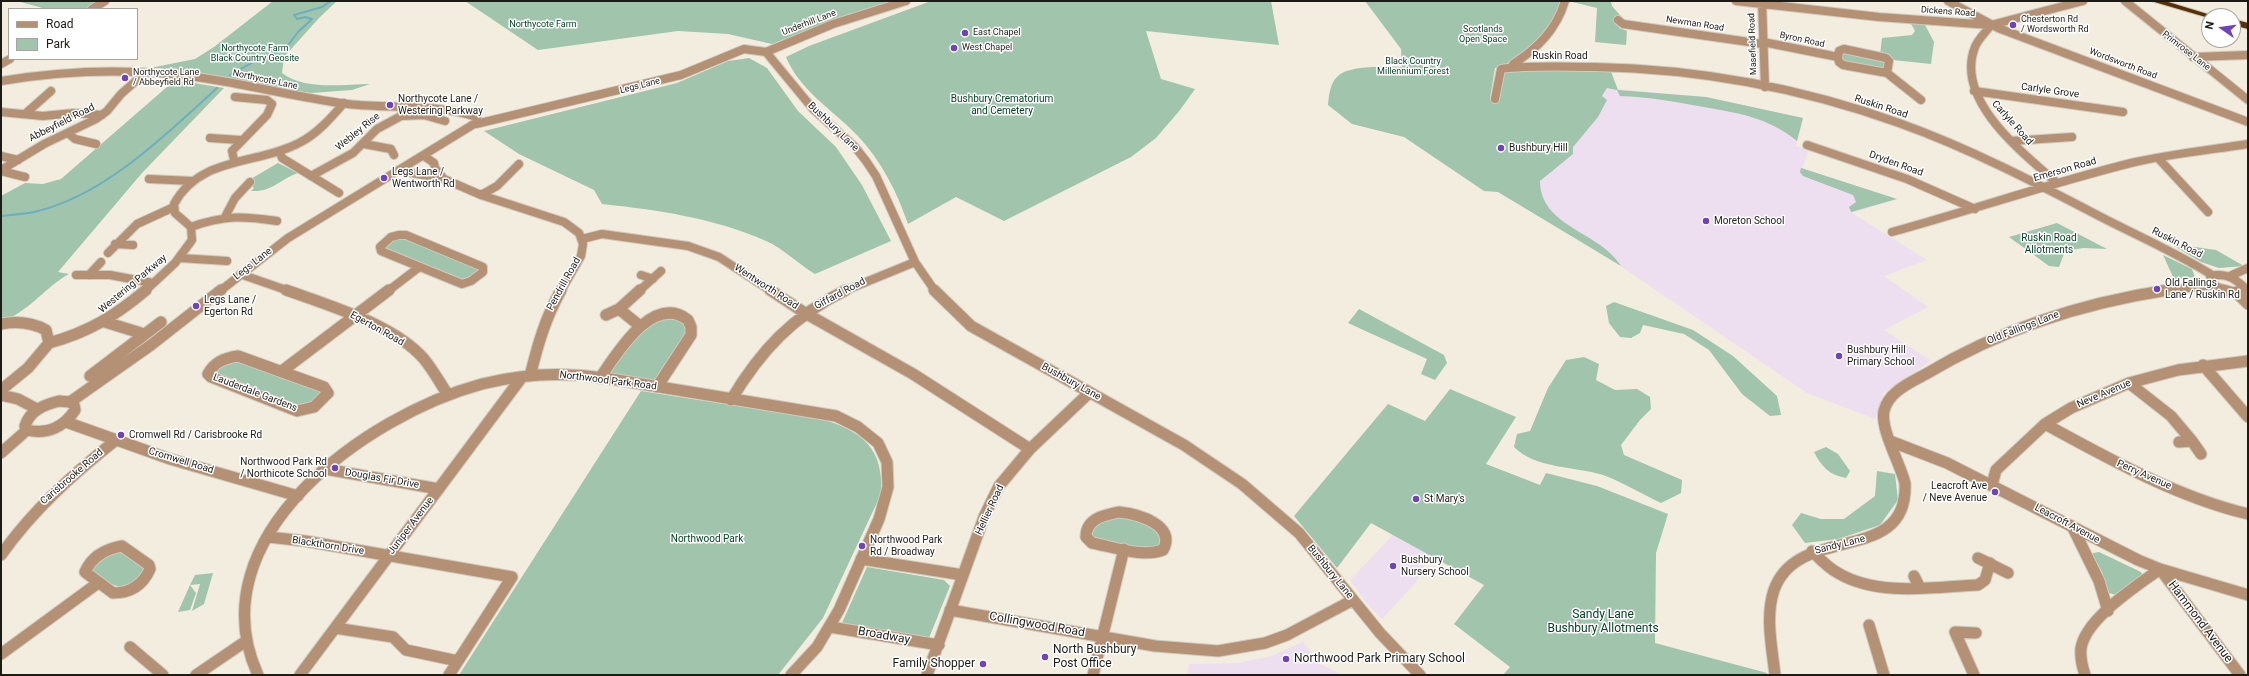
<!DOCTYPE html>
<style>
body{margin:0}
#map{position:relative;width:2249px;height:676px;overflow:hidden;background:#f2eddf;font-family:Roboto,sans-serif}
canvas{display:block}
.frame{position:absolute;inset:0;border:2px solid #1d1b16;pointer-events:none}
.legend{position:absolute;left:8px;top:8px;width:130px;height:52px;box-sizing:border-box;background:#fff;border:1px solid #a5a4a2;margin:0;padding:5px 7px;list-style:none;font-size:12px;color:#1d1b16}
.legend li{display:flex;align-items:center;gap:8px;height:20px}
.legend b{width:20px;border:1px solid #a5a4a2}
.north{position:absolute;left:2201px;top:8px;width:40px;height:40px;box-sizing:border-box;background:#fff;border:1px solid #a5a4a2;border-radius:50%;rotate:283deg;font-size:11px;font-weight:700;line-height:16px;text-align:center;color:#1d1b16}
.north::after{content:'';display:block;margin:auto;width:14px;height:18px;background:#6e43bc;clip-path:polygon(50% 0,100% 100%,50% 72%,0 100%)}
</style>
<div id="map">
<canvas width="2249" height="676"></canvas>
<div class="frame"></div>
<ul class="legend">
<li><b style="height:5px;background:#b49074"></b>Road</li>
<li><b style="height:11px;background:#a1c4ac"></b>Park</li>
</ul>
<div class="north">N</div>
</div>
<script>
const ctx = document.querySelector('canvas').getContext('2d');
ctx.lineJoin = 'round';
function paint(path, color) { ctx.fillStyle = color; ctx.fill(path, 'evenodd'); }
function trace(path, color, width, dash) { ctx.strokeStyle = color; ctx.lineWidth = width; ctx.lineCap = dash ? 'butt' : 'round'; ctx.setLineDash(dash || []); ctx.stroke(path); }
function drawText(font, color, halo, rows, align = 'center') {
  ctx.font = font + ' Roboto,sans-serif'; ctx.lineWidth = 3; ctx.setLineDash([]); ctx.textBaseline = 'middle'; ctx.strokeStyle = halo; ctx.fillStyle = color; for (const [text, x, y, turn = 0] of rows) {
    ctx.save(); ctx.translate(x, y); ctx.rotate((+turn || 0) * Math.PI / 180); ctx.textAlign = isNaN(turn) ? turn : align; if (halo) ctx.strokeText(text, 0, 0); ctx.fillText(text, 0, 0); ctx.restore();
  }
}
const education = new Path2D(`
 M 1607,88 L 1706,97 L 1803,118 L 1796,146 L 1809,150 L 1802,168 L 1897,199 L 1852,213 L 1927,260 L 1884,276 L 1928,307 L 1884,330 L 1931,361 L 1883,393 L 1875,419 L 1807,393 L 1606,256 L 1498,192 L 1602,96 Z
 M 1393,535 L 1430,555 L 1416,582 L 1382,619 L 1365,601 L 1350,580 Z
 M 1303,642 L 1322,665 L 1343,675 L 1187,675 L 1189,664 L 1238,663 L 1272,656 Z`);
const green = new Path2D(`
 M 17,1 L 101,1 L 88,9 L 46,9 Z
 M 273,1 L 337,1 L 319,18 L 284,57 L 282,73 C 306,91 342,84 370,84 L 352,90 L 311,93 L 162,73 L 150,68 L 195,59 L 214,47 Z
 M 465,1 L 904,1 L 818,26 L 772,44 L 728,34 L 678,31 L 538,50 Z
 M 931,1 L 1271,1 L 1279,45 L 1146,31 L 1161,79 L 1195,89 L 1180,110 L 1156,138 L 1131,157 L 1004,221 L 956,197 L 908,224 C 897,192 881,160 857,135 C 833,110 800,91 786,57 L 809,46 Z
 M 1365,1 L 1561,1 C 1557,28 1521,62 1495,68 L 1490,98 L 1497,100 L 1503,70 L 1610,69 L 1618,90 L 1706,97 L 1803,118 L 1797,141 C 1766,116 1737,113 1698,106 C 1672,101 1647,97 1620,96 L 1617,90 L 1607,88 L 1602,96 L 1607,100 L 1598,117 L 1573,147 L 1573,154 L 1540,181 C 1540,227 1601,232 1621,266 L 1498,192 L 1484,191 L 1404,137 L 1352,124 L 1328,105 C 1329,95 1330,83 1338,76 C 1350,65 1386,67 1402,67 L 1401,49 Z
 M 1568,1 L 1611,2 L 1612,6 L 1626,22 L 1619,24 L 1619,28 L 1627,31 L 1626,45 L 1595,42 L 1597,8 Z
 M 1910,22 L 1924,23 L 1934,42 L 1931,64 L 1893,60 L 1880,55 L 1882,38 L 1912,35 L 1915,31 Z
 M 1842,52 L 1884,59 L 1886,71 L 1842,62 Z
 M 749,58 L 767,68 L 798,111 L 836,147 L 862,185 L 891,241 L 815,274 C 798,264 783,248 766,241 C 714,218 658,210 602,204 L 594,190 L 519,154 L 484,131 L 677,83 L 728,61 Z
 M 175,80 L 224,88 L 142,173 L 58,272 L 69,274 C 45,287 27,314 1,321 L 1,196 L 25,183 L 43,184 L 61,179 Z
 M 278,163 L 298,173 C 278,180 273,192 251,191 L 254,188 L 250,185 L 255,181 L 249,180 Z
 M 1801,168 L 1897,199 L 1851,212 L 1849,207 L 1856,202 L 1853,195 L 1803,176 L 1800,172 Z
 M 2057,223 L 2107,249 L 2083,248 L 2065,251 L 2059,267 L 2049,266 L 2009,237 Z
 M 401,237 L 479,268 L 479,271 L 464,280 L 384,249 L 388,242 Z
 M 2174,246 L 2195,247 L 2216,250 L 2244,266 L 2219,268 L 2201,262 Z
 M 2163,255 L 2192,269 L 2195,277 L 2174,279 Z
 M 1614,302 L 1693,330 L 1733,356 L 1777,396 L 1781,415 L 1770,416 L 1742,394 L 1709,350 L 1684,334 L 1643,325 L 1640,333 L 1631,338 L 1620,337 L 1609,323 L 1606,306 Z
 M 1359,309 L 1444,355 L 1447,363 L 1435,380 L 1421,374 L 1427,359 L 1348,323 Z
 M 660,318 L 677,318 L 686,325 L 686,336 L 656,383 L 609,375 L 641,329 Z
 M 1584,357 L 1599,364 L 1596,380 L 1615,390 L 1637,389 L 1650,397 L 1651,409 L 1640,420 L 1621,445 L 1624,455 L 1682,480 L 1681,493 L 1661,503 C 1642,494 1622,482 1603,475 C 1574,466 1536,469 1514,447 L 1517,434 L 1530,431 L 1548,388 L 1566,360 Z
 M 232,359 L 321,390 L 316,401 L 298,407 L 213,374 L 213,370 Z
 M 1450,389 L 1516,417 L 1486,464 L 1540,485 L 1546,473 L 1597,486 L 1668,514 L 1656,553 L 1655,643 L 1767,673 L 1768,675 L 1503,675 L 1510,667 L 1454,624 L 1484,585 L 1371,523 L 1337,568 L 1294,516 L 1388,404 L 1425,421 Z
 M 641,391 L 821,419 C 863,431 884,449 881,494 L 823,618 L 778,675 L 459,675 Z
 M 1826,447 L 1838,454 L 1850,471 L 1846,478 C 1829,475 1821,466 1814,452 Z
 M 1877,471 L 1895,474 L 1898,500 L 1880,525 L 1838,539 L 1805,543 L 1792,525 L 1801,513 L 1821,519 L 1844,519 L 1875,496 Z
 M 1128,515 C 1143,522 1159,525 1161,543 L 1153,550 L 1095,540 L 1092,534 C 1098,517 1112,518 1128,515 Z
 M 124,552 L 146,569 C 128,597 109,587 90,568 L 103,553 Z
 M 2099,552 L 2141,572 L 2143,576 L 2116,595 L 2109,593 L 2102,572 L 2093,556 L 2093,553 Z
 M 867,567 L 944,580 L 950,586 L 929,638 L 923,641 L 841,625 Z
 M 213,573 L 204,604 L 192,611 L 200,584 L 190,585 L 195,575 Z
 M 190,585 L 196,593 L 190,610 L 178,612 Z`);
const stream = new Path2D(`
 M 230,75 L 257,60 L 286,48 L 298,32 L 312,19 L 305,17 L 297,19 L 294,15 L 322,7 L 331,1
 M 1,216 C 12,215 24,214 34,212 C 103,197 167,134 217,88`);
const minorFar1 = new Path2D(`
 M 1736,1 L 1879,17 L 1991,25 L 2083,1
 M 1762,1 L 1765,87
 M 1948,1 L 1998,28 L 2248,122
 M 2125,1 L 2248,100
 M 92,9 L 105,1
 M 1618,20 L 1623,24 L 1763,44
 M 1991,25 C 1986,32 1978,39 1975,47 C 1954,100 2023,153 2057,183
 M 1763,42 L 1838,57 L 1839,51 L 1844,49 L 1886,58 L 1889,61 L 1887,73 L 1921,100
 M 766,52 L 813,109 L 855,147 L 866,161 L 876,176 L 915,262 L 935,291
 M 766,52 L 833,24 L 906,1
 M 1838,57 L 1839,62 L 1843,65 L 1887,73
 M 2193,57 L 2248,55
 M 1,64 L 10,59
 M 1514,67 L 1513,64 C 1538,48 1556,30 1565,1
 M 1,81 C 68,70 135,68 203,78 C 251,85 299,98 348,104 C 391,109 436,103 477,117
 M 1974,91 L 2123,112
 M 1495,99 L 1501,69 C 1532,65 1564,67 1595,67 C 1699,69 1802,88 1899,123 C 1969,148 2036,183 2101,217 C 2138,236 2177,253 2212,275
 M 1,112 L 43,116 L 74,113 L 102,115
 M 25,114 L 51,91
 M 476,124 L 681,75 L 744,49 L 766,52
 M 68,133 L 75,139 L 96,144
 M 210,138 L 240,140
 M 2011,141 L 2072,137
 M 364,144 L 391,149 L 394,155
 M 1807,145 L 1907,179 L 1975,209
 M 280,152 L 282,158 L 339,193
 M 1,156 L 18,160
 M 424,156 L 434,163 L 435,168 L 444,179
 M 2158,158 L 2208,212
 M 234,160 L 232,151 L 267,115 L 272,104 L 267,100 L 235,97
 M 402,169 L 412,173 L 444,179 L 481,195 L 564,222 L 579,233 L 583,244 L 581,256 L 561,291
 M 1,170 L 44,144 L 96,119 L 107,111 L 121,94 L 145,73
 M 1,171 L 25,177
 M 311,176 L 353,153 L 377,129 L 401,116 L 424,115 L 445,121
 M 149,179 L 193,181
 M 481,195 L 497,186 L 519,164
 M 226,215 L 235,198 L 250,182
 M 191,227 C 224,215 243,216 277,221
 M 1892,232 C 1972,210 2051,183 2131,163 C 2169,154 2209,150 2248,144
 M 399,235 L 406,235 L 483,267 L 483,272 L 471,281 L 462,284 L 381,251 L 380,247 L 391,237 Z
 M 582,239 L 602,234 L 688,246 L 719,257 L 771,291
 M 115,244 L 133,245
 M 108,253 L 137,224 L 174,207
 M 180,258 L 227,261
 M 240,274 L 289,291
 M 76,275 L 110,275 L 153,283
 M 89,275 L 101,262
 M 641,275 L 653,279
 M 2230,276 L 2248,268
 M 145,291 L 175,263 L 192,240 L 191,227 L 175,213 L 174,204 C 200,156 257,165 299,143 C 317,134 331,118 344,103
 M 220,291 L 288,238 L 474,124
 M 388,291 L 418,268
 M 639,291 L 661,271
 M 844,291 L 915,262
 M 2162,291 L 2215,285
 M 2226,291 L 2214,285 L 2210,276 C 2224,273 2233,277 2243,286 L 2243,291`);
const minor = new Path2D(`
 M 286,290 C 328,305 395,325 424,359 C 433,370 440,383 448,395
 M 770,290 L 805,313 L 913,374 L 1030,449
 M 934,290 L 971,326 L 1184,445 L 1242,484 L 1299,533 L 1380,633 L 1420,675
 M 2223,290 L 2234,293 L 2243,290
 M 2237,293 L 2248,304
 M 619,309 L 640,326
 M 606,315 L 619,309 L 640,290
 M 105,322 L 144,334
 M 1,324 C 17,321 31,322 46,330 L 49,343 L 28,368 L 1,390
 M 49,343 C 89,332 115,316 146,290
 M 238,356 L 324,387 L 328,393 L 314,407 L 297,411 L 211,377 L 208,374 C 214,362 225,358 238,356 Z
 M 2203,365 L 2248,417
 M 282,371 L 389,290
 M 90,376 L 161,322
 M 530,376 C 538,344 545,319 561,290
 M 600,378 C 616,355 653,292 688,320 L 691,327 L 691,335 L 657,387
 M 2129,383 L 2171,416 L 2192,441 L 2179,442
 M 1,395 L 18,399 L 37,409
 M 731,400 C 761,350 793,316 846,290
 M 59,401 L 70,402 L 74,405 L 75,410 C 64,427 47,435 27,430 L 25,426 C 30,410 44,405 59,401 Z
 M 70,402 L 151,345 L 221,290
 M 66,422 L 170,459 L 298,496
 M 2045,424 C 2109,459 2177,497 2248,514
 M 1890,441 L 1947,463 L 2138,560 L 2160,569 L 2248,595
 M 2192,441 L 2201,454
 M 1,453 L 27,430
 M 325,469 L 439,489
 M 1992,485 L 1996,470 L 2045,424 L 2071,408 L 2129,383 L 2178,370 L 2248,361
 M 1119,512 C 1138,514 1177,525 1163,550 C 1142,558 1114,547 1092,543 L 1086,537 C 1086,518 1105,515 1119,512 Z
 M 2072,526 L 2099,581 L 2108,611
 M 268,537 L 305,541 L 512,577 L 449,675
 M 122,546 L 149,565 L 150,569 C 143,585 130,593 113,593 L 85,572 C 92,556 105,549 122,546 Z
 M 1812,551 C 1820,559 1828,568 1838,573 C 1878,597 1934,587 1978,585 L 1985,580 L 1990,563
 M 1,555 C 33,510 73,474 116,440
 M 1978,558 L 2008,573
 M 861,559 L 963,575
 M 2160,569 L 2240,675
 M 1914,576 L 1920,588
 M 950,610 L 1155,646 L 1218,651 L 1265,643 L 1287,635 L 1353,600
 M 1869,625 L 1884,675
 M 830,627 L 939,645
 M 335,628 L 393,637 L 406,650 L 458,661
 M 130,647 L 163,675
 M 1,654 L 98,583
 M 196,675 L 246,641
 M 258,675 C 195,537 367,415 482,384 C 522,374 565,372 605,378 L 836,416 L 858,427 L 878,443 L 887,462 L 888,487 L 879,519 L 839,610 L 817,647 L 791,675
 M 300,675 L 522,377
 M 927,675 L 984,517 L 999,486 L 1030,449 L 1089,393
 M 1093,675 L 1124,549
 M 1775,675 C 1772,648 1765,616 1774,590 C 1798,522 1909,567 1905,483 C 1900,463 1880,429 1884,411 C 1888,392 1911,382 1926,374 C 2001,329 2082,303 2168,290
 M 1974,675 L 1955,632 L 1976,633
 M 2085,675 C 2082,666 2080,657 2081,648 C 2086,618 2137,586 2160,569`);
const highway = new Path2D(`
 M 2151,1 L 2165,1 L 2214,16 L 2209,16 L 2209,18 Z
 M 2233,19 L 2248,23 L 2248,29 L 2233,25 Z`);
const markers = [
 [2013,25,4,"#6e43bc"],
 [965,33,4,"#6e43bc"],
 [954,48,4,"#6e43bc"],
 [125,78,4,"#6e43bc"],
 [390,105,4,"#6e43bc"],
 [1501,148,4,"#6e43bc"],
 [384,178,4,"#6e43bc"],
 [1706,221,4,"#6e43bc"],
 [2157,289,4,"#6e43bc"],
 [196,306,4,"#6e43bc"],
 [1839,356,4,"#6e43bc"],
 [121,435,4,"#6e43bc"],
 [335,468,4,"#6e43bc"],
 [1995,492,4,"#6e43bc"],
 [1416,499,4,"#6e43bc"],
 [862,546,4,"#6e43bc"],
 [1393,566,4,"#6e43bc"],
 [1045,657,4,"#6e43bc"],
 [1286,659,4,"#6e43bc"],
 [983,664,4,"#6e43bc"]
];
const farStreetnames = [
 ["Dickens Road",1948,12,4],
 ["Underhill Lane",809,23,-21],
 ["Newman Road",1695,24,9],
 ["Byron Road",1802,40,12],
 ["Masefield Road",1753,44,-92],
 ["Primrose Lane",2186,51,38],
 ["Wordsworth Road",2123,64,21],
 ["Northycote Lane",265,80,12],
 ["Legs Lane",640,86,-14]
];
const farPoinames = [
 ["Chesterton Rd",2021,20],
 ["/ Wordsworth Rd",2021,30],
 ["East Chapel",973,33],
 ["West Chapel",962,48],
 ["Northycote Lane",133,73],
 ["/ Abbeyfield Rd",133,83]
];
const farParknames = [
 ["Northycote Farm",543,25],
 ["Scotlands",1483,30],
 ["Open Space",1483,40],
 ["Northycote Farm",255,49],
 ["Black Country Geosite",255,59],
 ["Black Country",1413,62],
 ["Millennium Forest",1413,72]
];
const streetNames = [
 ["Ruskin Road",1560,56],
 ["Carlyle Grove",2050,91,8],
 ["Ruskin Road",1881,107,18],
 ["Abbeyfield Road",62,123,-27],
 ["Carlyle Road",2012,123,48],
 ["Bushbury Lane",833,127,44],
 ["Webley Rise",358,132,-39],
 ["Dryden Road",1896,164,20],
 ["Emerson Road",2065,170,-16],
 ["Ruskin Road",2177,243,27],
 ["Legs Lane",253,264,-38],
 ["Westering Parkway",133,284,-40],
 ["Pendrill Road",564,284,-61],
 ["Wentworth Road",766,287,33],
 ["Giffard Road",840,294,-28],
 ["Old Fallings Lane",2023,328,-21],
 ["Egerton Road",377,329,29],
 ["Northwood Park Road",608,381,7],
 ["Bushbury Lane",1071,382,29],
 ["Lauderdale Gardens",255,393,21],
 ["Neve Avenue",2104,394,-23],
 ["Cromwell Road",181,461,17],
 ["Perry Avenue",2144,475,24],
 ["Carisbrooke Road",72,477,-41],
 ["Douglas Fir Drive",382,479,10],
 ["Hellier Road",990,510,-65],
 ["Leacroft Avenue",2067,524,28],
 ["Juniper Avenue",411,526,-53],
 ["Sandy Lane",1840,545,-14],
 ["Blackthorn Drive",328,546,9],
 ["Bushbury Lane",1330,572,51]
];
const poiNames = [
 ["Northycote Lane /",398,99],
 ["Westering Parkway",398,111],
 ["Bushbury Hill",1509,148],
 ["Legs Lane /",392,172],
 ["Wentworth Rd",392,184],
 ["Moreton School",1714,221],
 ["Old Fallings",2165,283],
 ["Lane / Ruskin Rd",2165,295],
 ["Legs Lane /",204,300],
 ["Egerton Rd",204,312],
 ["Bushbury Hill",1847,350],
 ["Primary School",1847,362],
 ["Cromwell Rd / Carisbrooke Rd",129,435],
 ["Northwood Park Rd",327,462,"right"],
 ["/ Northicote School",327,474,"right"],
 ["Leacroft Ave",1987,486,"right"],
 ["/ Neve Avenue",1987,498,"right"],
 ["St Mary's",1424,499],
 ["Northwood Park",870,540],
 ["Rd / Broadway",870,552],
 ["Bushbury",1401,560],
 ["Nursery School",1401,572]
];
const parkNames = [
 ["Bushbury Crematorium",1002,99],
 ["and Cemetery",1002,111],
 ["Ruskin Road",2049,238],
 ["Allotments",2049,250],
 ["Northwood Park",707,539]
];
const nearParknames = [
 ["Sandy Lane",1603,615],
 ["Bushbury Allotments",1603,629]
];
const nearStreetnames = [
 ["Hammond Avenue",2200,622,53],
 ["Collingwood Road",1037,625,10],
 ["Broadway",884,636,10]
];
const nearPoinames = [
 ["North Bushbury",1053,650],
 ["Post Office",1053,664],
 ["Northwood Park Primary School",1294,659],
 ["Family Shopper",975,664,"right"]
];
paint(education, '#eddef0');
paint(green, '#a1c4ac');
trace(stream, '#6cafbe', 2);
trace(minorFar1, '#d0cbbf', 10);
trace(minor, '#d0cbbf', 13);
trace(highway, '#d0cbbf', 2);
trace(minorFar1, '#b49074', 8);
trace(minor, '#b49074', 11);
paint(highway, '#583005');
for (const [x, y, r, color] of markers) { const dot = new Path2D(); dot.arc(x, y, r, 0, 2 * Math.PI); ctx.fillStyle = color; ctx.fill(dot); trace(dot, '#fff', 1.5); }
drawText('9px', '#1d1b16', '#fff', farStreetnames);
drawText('9px', '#1d1b16', '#fff', farPoinames, 'left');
drawText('9px', '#034122', '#fff', farParknames);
drawText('10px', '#1d1b16', '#fff', streetNames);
drawText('10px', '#1d1b16', '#fff', poiNames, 'left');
drawText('10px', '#034122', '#fff', parkNames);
drawText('12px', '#034122', '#fff', nearParknames);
drawText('12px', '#1d1b16', '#fff', nearStreetnames);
drawText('12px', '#1d1b16', '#fff', nearPoinames, 'left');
</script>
